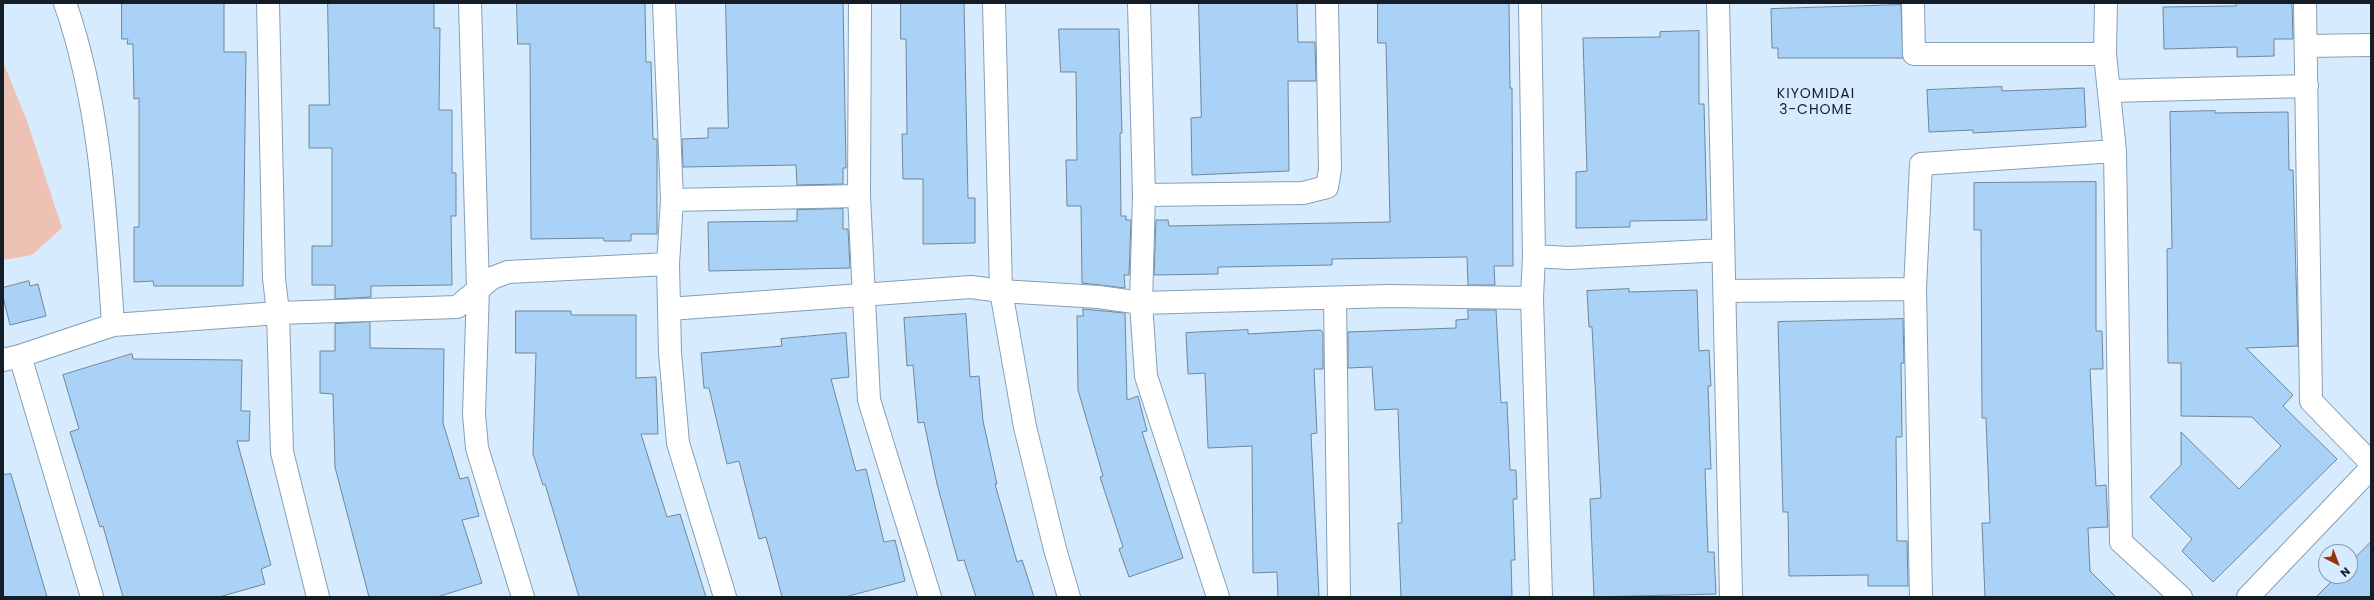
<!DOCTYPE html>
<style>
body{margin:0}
#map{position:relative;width:2374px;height:600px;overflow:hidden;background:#d7ebfe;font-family:Poppins,sans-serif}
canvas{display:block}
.frame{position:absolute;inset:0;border:4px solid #151e27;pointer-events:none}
.north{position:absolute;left:2318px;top:544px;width:40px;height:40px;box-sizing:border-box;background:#d7ebfe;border:1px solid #8999a8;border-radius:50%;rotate:138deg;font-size:11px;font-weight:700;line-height:16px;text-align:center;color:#151e27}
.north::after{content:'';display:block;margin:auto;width:14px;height:18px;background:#98320b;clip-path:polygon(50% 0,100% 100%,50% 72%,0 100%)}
</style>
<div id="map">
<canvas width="2374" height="600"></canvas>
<div class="frame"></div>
<div class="north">N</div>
</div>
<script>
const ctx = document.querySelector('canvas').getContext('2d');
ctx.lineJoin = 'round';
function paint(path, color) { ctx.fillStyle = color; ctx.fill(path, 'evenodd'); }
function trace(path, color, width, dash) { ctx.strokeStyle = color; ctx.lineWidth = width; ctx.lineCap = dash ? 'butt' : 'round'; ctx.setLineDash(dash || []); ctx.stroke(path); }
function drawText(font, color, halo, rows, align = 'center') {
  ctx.font = font + ' Poppins,sans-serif'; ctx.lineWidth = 4; ctx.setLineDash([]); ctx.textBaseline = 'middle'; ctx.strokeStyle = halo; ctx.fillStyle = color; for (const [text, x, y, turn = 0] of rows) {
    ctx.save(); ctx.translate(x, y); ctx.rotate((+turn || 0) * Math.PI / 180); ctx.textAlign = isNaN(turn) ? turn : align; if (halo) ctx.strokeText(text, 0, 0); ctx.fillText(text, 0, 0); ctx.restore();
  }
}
const green = new Path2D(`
 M 3,62 L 27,121 L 62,228 L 32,255 L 3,260 Z`);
const building = new Path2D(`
 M 122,3 L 224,3 L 224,52 L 246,52 L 243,286 L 154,286 L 153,281 L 134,282 L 134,227 L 139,227 L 139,98 L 134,99 L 133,44 L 127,44 L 128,39 L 122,39 Z
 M 328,3 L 434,3 L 434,28 L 440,28 L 439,110 L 452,110 L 452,173 L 456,173 L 456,216 L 451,216 L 452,285 L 371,286 L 371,297 L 335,299 L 335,285 L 312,285 L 312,246 L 332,246 L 332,148 L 309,148 L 309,105 L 329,105 Z
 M 517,3 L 645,3 L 646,62 L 651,62 L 653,139 L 657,139 L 657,234 L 631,234 L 631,241 L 604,241 L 603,238 L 531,239 L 530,44 L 518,44 Z
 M 726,3 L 843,3 L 846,168 L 843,168 L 843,184 L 797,185 L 796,165 L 683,167 L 682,139 L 708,138 L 708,128 L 728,128 Z
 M 901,3 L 964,3 L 968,198 L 975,198 L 975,243 L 923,244 L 923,179 L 903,179 L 902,134 L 907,134 L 906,39 L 901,39 Z
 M 1199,3 L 1297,3 L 1298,42 L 1315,42 L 1316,81 L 1288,81 L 1289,171 L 1192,175 L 1191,118 L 1201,117 Z
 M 1378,3 L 1509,3 L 1510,88 L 1512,88 L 1513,266 L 1494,266 L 1495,285 L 1468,285 L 1467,257 L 1332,259 L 1332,265 L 1218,267 L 1218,274 L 1154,275 L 1156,220 L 1168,220 L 1169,226 L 1390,222 L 1386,43 L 1378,43 Z
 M 2236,3 L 2292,3 L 2293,39 L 2274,39 L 2274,56 L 2237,57 L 2237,47 L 2164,49 L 2163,7 L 2236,6 Z
 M 1901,5 L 1903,58 L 1778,58 L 1778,48 L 1772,48 L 1771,9 Z
 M 1059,29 L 1119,29 L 1122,133 L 1120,133 L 1121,216 L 1126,216 L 1126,220 L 1131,220 L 1129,275 L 1124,275 L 1125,288 L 1082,283 L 1081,206 L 1067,206 L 1066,160 L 1077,160 L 1076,72 L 1061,72 Z
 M 1699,31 L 1699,104 L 1704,104 L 1707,220 L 1630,221 L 1630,227 L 1576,228 L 1576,172 L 1587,171 L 1583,38 L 1660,37 L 1660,32 Z
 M 2002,87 L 2002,91 L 2084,88 L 2086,127 L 1973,133 L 1973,130 L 1929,132 L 1927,90 Z
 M 2215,111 L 2215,113 L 2288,112 L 2289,170 L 2293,170 L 2298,346 L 2246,348 L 2293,395 L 2283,406 L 2337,459 L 2213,582 L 2182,551 L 2192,539 L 2150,497 L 2181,465 L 2181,432 L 2239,489 L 2281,446 L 2252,417 L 2181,416 L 2181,363 L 2168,363 L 2167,249 L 2172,248 L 2170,112 Z
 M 2096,182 L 2096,331 L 2102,331 L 2103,369 L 2090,369 L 2096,486 L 2106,485 L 2108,527 L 2088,528 L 2090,571 L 2116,597 L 1985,597 L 1982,523 L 1990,523 L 1986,418 L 1982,418 L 1981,230 L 1974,230 L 1974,183 Z
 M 843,209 L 843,229 L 848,229 L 850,268 L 709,271 L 708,222 L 797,221 L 797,210 Z
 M 29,281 L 30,286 L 38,284 L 46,316 L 10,325 L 3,297 L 3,288 Z
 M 1629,289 L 1629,292 L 1697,290 L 1699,351 L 1709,350 L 1711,386 L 1708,386 L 1711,469 L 1705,469 L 1708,552 L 1714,552 L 1716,594 L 1594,597 L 1590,499 L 1601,498 L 1592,327 L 1589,327 L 1587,291 Z
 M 1083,309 L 1125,313 L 1127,400 L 1138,396 L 1147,431 L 1142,432 L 1183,558 L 1129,577 L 1119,549 L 1123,547 L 1100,477 L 1103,476 L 1078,390 L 1077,316 L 1083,316 Z
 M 1468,310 L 1496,310 L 1501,403 L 1507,402 L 1510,470 L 1516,470 L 1517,499 L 1513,499 L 1515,560 L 1511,560 L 1512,597 L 1401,597 L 1398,523 L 1402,523 L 1398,409 L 1375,410 L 1372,367 L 1348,368 L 1348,332 L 1456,328 L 1456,320 L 1468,319 Z
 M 516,311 L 571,311 L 571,315 L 636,315 L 636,378 L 656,377 L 658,434 L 641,434 L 667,517 L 680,514 L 706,597 L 579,597 L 545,484 L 543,485 L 533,454 L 536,353 L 516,353 Z
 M 966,314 L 970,377 L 979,376 L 983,421 L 997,484 L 995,484 L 1017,562 L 1022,560 L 1034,597 L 976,597 L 964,560 L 958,561 L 937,484 L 924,422 L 918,423 L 913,365 L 907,366 L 904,318 Z
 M 1903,319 L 1904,363 L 1901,363 L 1902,437 L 1896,437 L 1897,541 L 1907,541 L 1908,586 L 1868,586 L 1868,575 L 1789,576 L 1788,512 L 1783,512 L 1778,322 Z
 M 370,322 L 370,348 L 444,349 L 443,423 L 460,479 L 468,477 L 479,516 L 462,520 L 482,583 L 437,597 L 369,597 L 335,467 L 333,394 L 320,393 L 320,351 L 335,351 L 335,324 Z
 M 1248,330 L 1248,334 L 1321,330 L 1323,333 L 1323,369 L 1314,369 L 1317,433 L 1311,434 L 1319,597 L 1278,597 L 1277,572 L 1253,573 L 1252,446 L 1208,448 L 1205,373 L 1188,374 L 1186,333 Z
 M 846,333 L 849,377 L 831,379 L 856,471 L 866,469 L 884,542 L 895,540 L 905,581 L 845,597 L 782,597 L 766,537 L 759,539 L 739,461 L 727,464 L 709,388 L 704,388 L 701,353 L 782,346 L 781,339 Z
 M 132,354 L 133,359 L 242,360 L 241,411 L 250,411 L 249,441 L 237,441 L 271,565 L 261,569 L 265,584 L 219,597 L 123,597 L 103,526 L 100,527 L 70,432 L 79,429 L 63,375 Z
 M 11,474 L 47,597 L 3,597 L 3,475 Z
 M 2371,542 L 2371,597 L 2316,597 L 2337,576 L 2350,576 L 2350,563 Z`);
const minor = new Path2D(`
 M 65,3 C 101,106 106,218 113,325
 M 268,3 L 274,278 L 278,313 L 282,452 L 318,597
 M 470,3 L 478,289 L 474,414 L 477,448 L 523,597
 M 664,3 L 672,200 L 668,264 L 670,353 L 678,443 L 725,597
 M 860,3 L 859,196 L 869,400 L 930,597
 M 994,3 L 1001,291 L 1025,427 L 1055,549 L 1069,597
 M 1139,3 L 1144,195 L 1141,303 L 1146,376 L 1218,597
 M 1530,3 L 1534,256 L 1532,298 L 1541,597
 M 1718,3 L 1731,597
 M 1913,3 L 1914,54 L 2105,54
 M 2106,3 L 2105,54 L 2115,151 L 2121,542 L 2181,597
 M 2305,3 L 2311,401 L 2371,463
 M 2306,46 L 2371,45
 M 2110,91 L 2307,86
 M 1144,195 L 1303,193 L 1327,187 L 1330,169 L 1327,3
 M 672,200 L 859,196
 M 1534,256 L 1569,258 L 1723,250
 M 1726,291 L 1915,289
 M 1335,298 L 1339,597
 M 669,309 L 971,287 L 1001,291 L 1099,297 L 1141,303 L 1389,296 L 1532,298
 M 20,356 L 92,597
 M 3,360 L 20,356 L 113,325 L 278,313 L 457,307 L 492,278 L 508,272 L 668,264
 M 1921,597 L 1915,289 L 1921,164 L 2115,151
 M 2248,597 L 2371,468`);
const neighbourhoodNames = [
 ["KIYOMIDAI",1816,94],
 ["3-CHOME",1816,110]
];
paint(green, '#edc1b3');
paint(building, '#a9d2f6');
trace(building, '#6e869b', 1);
trace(minor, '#869fb5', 24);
trace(minor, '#fff', 22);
ctx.letterSpacing = '1px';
drawText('14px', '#151e27', '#d7ebfe', neighbourhoodNames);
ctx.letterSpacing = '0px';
</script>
